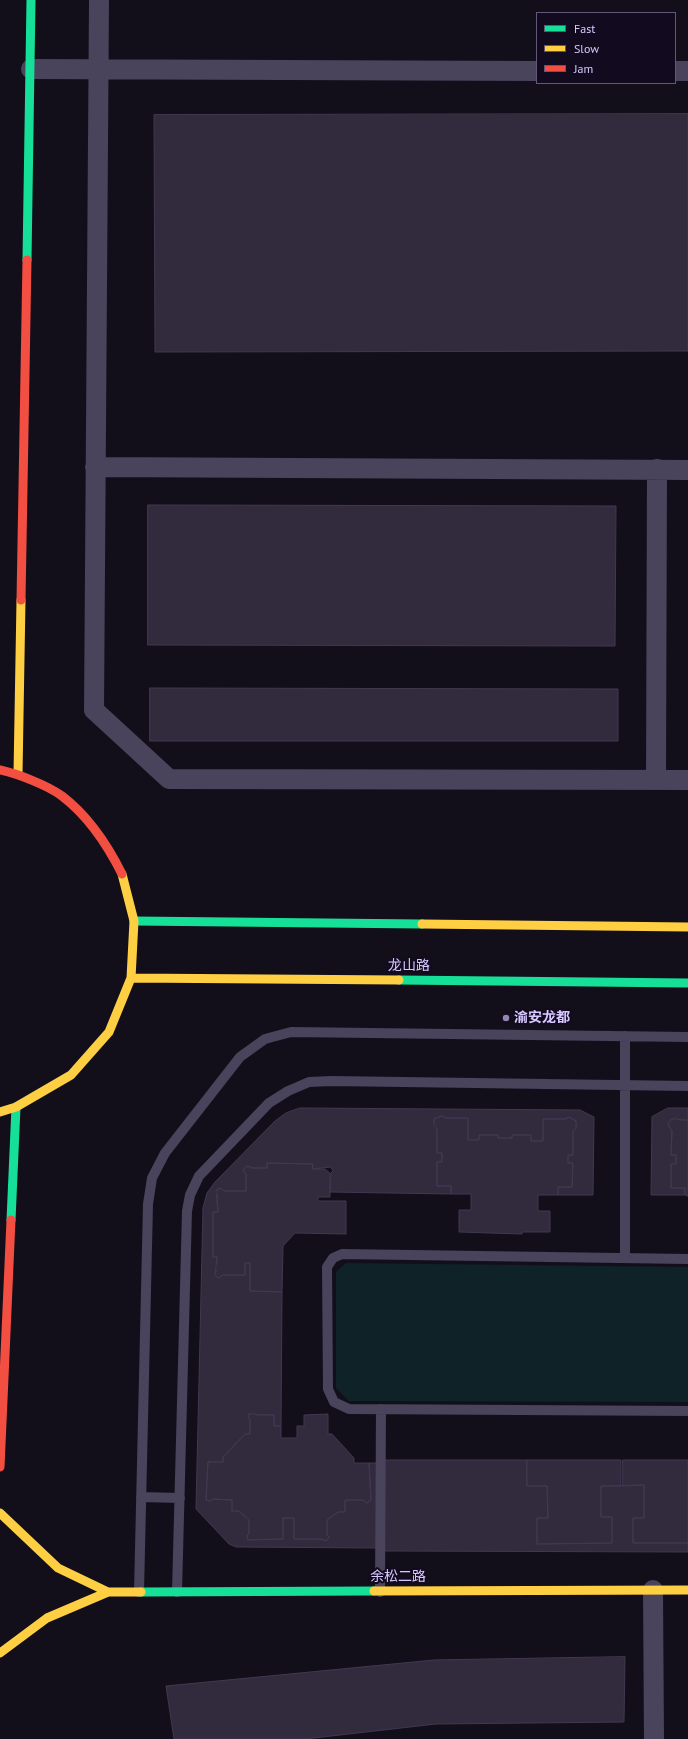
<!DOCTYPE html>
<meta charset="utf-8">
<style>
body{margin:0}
#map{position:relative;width:688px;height:1739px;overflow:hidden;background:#130f1a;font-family:"PT Sans",sans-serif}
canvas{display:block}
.legend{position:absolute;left:536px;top:12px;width:140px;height:72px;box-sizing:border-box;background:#120b1f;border:1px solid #615779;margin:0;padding:5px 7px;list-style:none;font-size:12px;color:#d8c8ff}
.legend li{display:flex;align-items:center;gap:8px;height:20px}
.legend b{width:20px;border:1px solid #615779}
</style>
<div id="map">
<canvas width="688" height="1739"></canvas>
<ul class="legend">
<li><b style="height:5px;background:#16e098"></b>Fast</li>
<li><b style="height:5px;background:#ffcf43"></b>Slow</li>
<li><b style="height:5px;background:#f24e42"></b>Jam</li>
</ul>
</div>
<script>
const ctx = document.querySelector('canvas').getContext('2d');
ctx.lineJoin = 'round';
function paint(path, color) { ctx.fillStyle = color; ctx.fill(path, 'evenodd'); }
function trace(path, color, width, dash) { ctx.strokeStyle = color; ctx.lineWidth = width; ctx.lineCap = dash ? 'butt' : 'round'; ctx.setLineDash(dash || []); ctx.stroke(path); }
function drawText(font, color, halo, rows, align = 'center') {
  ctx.font = font + ' "PT Sans","Noto Sans SC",sans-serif'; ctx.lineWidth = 4; ctx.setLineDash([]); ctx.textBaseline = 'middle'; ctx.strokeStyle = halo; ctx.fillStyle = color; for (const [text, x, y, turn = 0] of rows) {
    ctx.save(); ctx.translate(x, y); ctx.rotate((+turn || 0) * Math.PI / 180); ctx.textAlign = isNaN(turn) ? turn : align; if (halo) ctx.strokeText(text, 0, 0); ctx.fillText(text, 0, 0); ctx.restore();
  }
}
const green = new Path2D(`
 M 346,1263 L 688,1267 L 688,1402 L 349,1401 L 336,1388 L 336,1272 Z`);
const building = new Path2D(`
 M 688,114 L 688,351 L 155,352 L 154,115 Z
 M 148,505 L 616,506 L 615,646 L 148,645 Z
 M 150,688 L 618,689 L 618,741 L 150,741 Z
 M 300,1108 L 580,1110 L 594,1117 L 593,1195 L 558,1195 L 558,1187 L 572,1187 L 573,1163 L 568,1163 L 568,1155 L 573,1155 L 573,1131 L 576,1128 L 577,1124 L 576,1121 L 569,1117 L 565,1119 L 543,1119 L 543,1141 L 531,1141 L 531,1135 L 512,1135 L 512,1138 L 498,1138 L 498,1135 L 479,1135 L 479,1140 L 468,1140 L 468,1118 L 445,1118 L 442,1116 L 434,1119 L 434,1127 L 437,1129 L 437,1153 L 442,1153 L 442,1162 L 437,1162 L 437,1186 L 451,1186 L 451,1194 L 330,1192 L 331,1174 L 325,1169 L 312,1169 L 313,1164 L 267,1163 L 267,1168 L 252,1168 L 248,1166 L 243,1170 L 246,1174 L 246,1191 L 224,1191 L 221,1188 L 217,1189 L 218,1212 L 213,1212 L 213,1257 L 217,1257 L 215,1276 L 219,1278 L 223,1275 L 245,1275 L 245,1263 L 250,1263 L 250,1291 L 282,1292 L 281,1426 L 274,1426 L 274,1415 L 249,1414 L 248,1417 L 250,1420 L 250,1434 L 245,1434 L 223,1457 L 223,1462 L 208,1462 L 206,1500 L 209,1501 L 213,1499 L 232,1500 L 232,1511 L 239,1511 L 249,1520 L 249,1533 L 247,1536 L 248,1540 L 283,1539 L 283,1518 L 294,1518 L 294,1539 L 321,1539 L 326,1541 L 329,1537 L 327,1534 L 327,1520 L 338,1512 L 345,1512 L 345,1500 L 363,1500 L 367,1503 L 371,1500 L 369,1463 L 378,1463 L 378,1548 L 236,1547 L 229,1544 L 196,1509 L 203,1208 L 207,1193 L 215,1182 L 275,1121 L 286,1113 Z
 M 668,1108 L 688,1108 L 688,1120 L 672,1119 L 668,1125 L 672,1131 L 671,1155 L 676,1155 L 676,1164 L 671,1164 L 671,1188 L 685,1188 L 685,1195 L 651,1195 L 652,1117 Z
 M 442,1116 L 445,1118 L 468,1118 L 468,1140 L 479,1140 L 479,1135 L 498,1135 L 498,1138 L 512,1138 L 512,1135 L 531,1135 L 531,1141 L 543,1141 L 543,1119 L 565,1119 L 569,1117 L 576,1121 L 576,1128 L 573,1131 L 573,1155 L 568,1155 L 568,1163 L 573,1163 L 572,1187 L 558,1187 L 558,1195 L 538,1195 L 538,1211 L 550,1211 L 550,1232 L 522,1232 L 522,1234 L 459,1232 L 459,1210 L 471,1210 L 471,1194 L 451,1194 L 451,1186 L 437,1186 L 437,1162 L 442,1162 L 442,1153 L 437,1153 L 437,1129 L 434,1123 L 434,1119 Z
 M 676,1118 L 680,1120 L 688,1120 L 688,1196 L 685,1195 L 685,1188 L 671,1188 L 671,1164 L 676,1164 L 676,1155 L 671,1155 L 672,1131 L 668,1125 L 669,1121 Z
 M 267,1163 L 313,1164 L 312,1169 L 331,1167 L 333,1171 L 330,1174 L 330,1197 L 318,1197 L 318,1201 L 346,1201 L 346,1234 L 295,1233 L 283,1246 L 282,1292 L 250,1291 L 250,1263 L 245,1263 L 245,1275 L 223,1275 L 218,1278 L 215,1274 L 217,1269 L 217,1257 L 213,1257 L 213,1212 L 218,1212 L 216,1191 L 221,1188 L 224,1191 L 246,1191 L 246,1174 L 243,1170 L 245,1167 L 248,1166 L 252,1168 L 267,1168 Z
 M 253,1413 L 256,1415 L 274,1415 L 274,1426 L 281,1426 L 281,1438 L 297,1438 L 297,1426 L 304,1426 L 304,1415 L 328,1414 L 328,1434 L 332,1434 L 354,1458 L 354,1463 L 369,1463 L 371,1500 L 367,1503 L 363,1500 L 345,1500 L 345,1512 L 338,1512 L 327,1520 L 327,1534 L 329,1537 L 326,1541 L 321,1539 L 294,1539 L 294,1518 L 283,1518 L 283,1539 L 248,1540 L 247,1536 L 249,1533 L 249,1520 L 239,1511 L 232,1511 L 232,1500 L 213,1499 L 211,1501 L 206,1500 L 208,1462 L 223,1462 L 223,1457 L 245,1434 L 250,1434 L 250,1420 L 248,1416 L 249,1414 Z
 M 383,1460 L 527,1460 L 527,1486 L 547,1486 L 548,1518 L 537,1518 L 537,1544 L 612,1543 L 612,1517 L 601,1517 L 601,1486 L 644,1485 L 644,1518 L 633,1518 L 633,1543 L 688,1543 L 688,1552 L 383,1551 Z
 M 527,1460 L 621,1460 L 621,1486 L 601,1486 L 601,1517 L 612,1517 L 612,1543 L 537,1544 L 537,1518 L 548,1518 L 547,1486 L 527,1486 Z
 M 623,1460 L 688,1460 L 688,1543 L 633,1543 L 633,1518 L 644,1518 L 644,1485 L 623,1486 Z
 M 625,1657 L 624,1722 L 436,1724 L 305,1739 L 174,1739 L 166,1686 L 434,1660 Z`);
const lane = new Path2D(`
 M 625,1036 L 625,1258
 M 688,1259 L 342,1254 L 333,1258 L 327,1267 L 328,1389 L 334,1402 L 349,1409 L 688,1411
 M 141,1497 L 180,1498
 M 139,1592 L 148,1204 L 152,1178 L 165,1153 L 240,1057 L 265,1039 L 291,1032 L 688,1037
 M 177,1592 L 187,1211 L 190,1195 L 199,1176 L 269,1103 L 288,1091 L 309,1082 L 331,1081 L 688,1086
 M 380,1592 L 381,1409`);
const street = new Path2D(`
 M 99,0 L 94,710 L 169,779 L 688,780
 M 31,69 L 537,71
 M 675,71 L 688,71
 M 95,467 L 688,470
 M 656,779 L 657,469
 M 653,1590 L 654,1739`);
const fast = new Path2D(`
 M 27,260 L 31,0
 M 134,921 L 422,924
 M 399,980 L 688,983
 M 11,1220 L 16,1107
 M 141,1592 L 374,1591`);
const slow = new Path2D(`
 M 18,774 L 21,600
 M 422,924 L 688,927
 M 131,978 L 399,980
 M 0,1112 L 16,1107 L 71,1075 L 109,1032 L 131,978 L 134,921 L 122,874
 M 0,1513 L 58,1568 L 108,1592
 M 374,1591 L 688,1590
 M 0,1653 L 47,1618 L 108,1592 L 141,1592`);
const jam = new Path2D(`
 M 21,600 L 27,260
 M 0,770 C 18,774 47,785 62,796 C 87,815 108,846 122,874
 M 0,1467 L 11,1220`);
const markers = [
 [506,1018,4,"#9387af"]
];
const streetNames = [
 ["龙山路",409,966],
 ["余松二路",398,1577]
];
const poiNames = [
 ["渝安龙都",514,1018]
];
paint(green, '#0e2227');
paint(building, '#322b3e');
trace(building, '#413950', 1);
trace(lane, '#49435b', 10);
trace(street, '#49435b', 20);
trace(fast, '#16e098', 9);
trace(slow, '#ffcf43', 9);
trace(jam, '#f24e42', 9);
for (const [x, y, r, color] of markers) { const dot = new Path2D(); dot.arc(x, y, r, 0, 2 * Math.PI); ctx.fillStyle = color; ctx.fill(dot); trace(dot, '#120b1f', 1.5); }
drawText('14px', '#d8c8ff', '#120b1f', streetNames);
drawText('bold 14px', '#d8c8ff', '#120b1f', poiNames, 'left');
</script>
